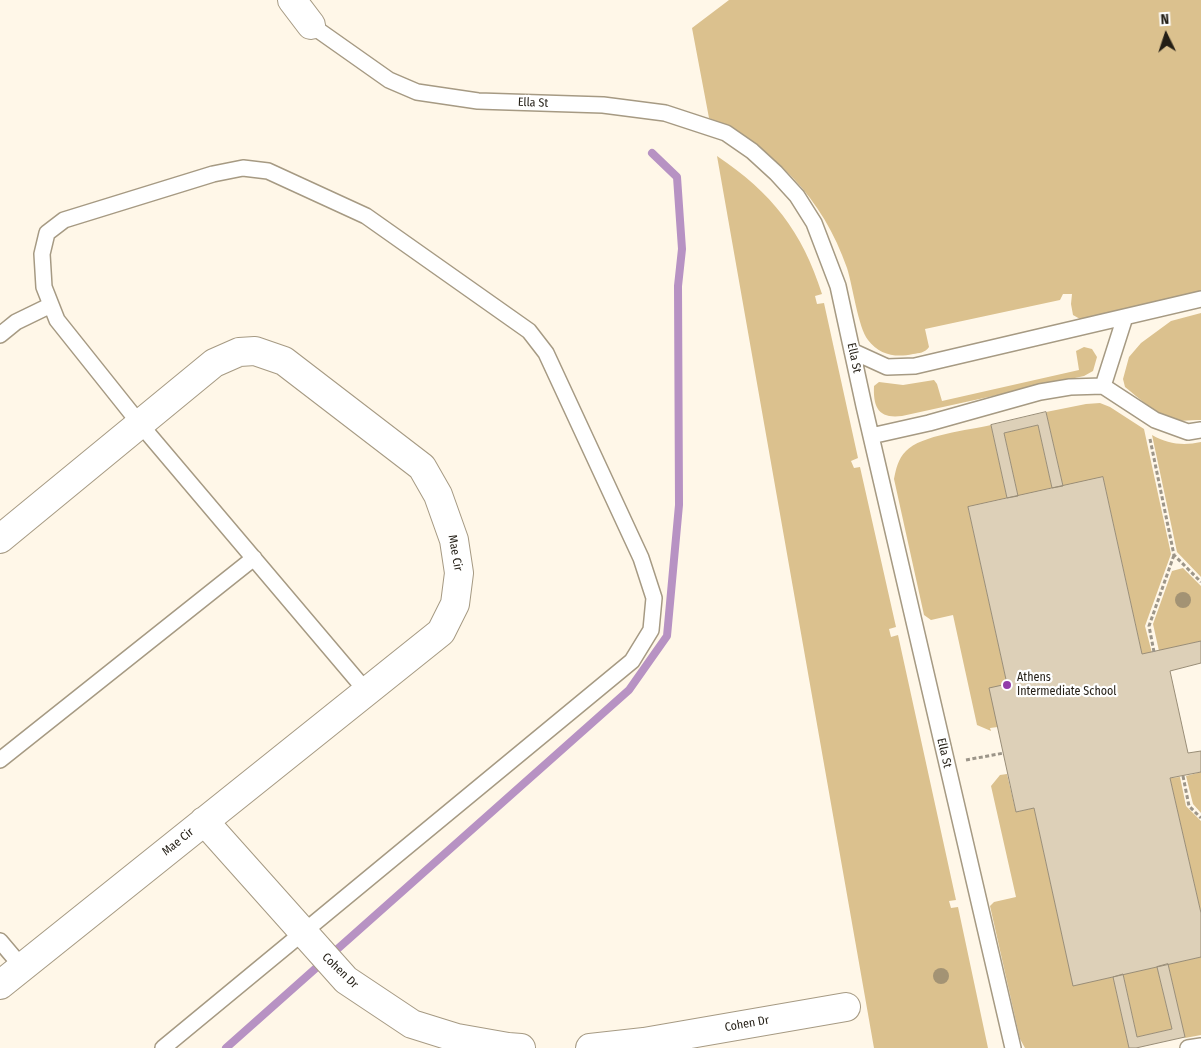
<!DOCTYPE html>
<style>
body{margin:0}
#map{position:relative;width:1201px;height:1048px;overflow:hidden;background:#fff7e8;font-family:"Fira Sans Condensed",sans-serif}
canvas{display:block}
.north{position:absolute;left:1141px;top:10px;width:50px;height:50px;-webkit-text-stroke:4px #fff;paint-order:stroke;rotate:356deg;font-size:14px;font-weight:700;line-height:20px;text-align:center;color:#231e15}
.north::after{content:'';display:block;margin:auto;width:18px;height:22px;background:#231e15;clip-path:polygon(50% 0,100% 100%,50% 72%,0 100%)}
</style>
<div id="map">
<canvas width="1201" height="1048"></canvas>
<div class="north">N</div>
</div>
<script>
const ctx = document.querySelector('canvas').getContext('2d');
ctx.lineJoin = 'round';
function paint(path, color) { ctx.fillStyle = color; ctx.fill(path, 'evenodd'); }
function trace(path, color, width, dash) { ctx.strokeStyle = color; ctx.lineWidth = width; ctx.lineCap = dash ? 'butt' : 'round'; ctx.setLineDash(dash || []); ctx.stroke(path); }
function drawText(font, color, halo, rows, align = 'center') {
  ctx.font = font + ' "Fira Sans Condensed",sans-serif'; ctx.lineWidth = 4.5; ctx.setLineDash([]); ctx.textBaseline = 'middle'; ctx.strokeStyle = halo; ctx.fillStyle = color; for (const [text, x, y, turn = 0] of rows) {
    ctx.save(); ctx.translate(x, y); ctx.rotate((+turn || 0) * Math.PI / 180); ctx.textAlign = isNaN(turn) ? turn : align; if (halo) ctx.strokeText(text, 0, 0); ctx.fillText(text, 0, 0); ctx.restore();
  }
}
const green = new Path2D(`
 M 729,0 L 1201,0 L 1201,294 L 1080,319 L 1073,315 L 1071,304 L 1072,294 L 1063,294 L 1060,300 L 925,329 L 929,347 C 925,353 919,353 913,354 C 896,358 879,355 868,340 C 858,327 853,287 847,268 C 823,198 775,150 709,118 L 692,28 Z
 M 717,156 C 772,193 802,231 822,294 L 815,296 L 817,304 L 824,303 L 858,458 L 851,461 L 854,468 L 860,467 L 896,627 L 889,629 L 891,637 L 898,635 L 956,900 L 949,901 L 951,908 L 958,907 L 988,1048 L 874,1048 Z
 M 1201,313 L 1201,420 C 1191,420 1179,422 1170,419 C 1153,412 1139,398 1125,387 L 1123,379 L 1129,357 L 1141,343 L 1171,321 Z
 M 1084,347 L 1092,349 L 1097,357 L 1093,371 L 1084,376 L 902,416 C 879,419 873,408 874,386 L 879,382 L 903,385 L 934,380 L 937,384 L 942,401 L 1079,370 L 1076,351 Z
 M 1100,403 L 1110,407 L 1144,429 L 1171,554 L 1145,626 L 1152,653 L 1142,654 L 1103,477 L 1063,486 L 1046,412 L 1086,404 Z
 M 991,425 L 1007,498 L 968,507 L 1007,684 L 998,727 L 990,728 L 991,731 L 977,725 L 953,615 L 931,620 L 924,615 L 894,479 C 896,469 898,459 906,451 C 921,435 969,430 991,425 Z
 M 1038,425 L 1052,488 L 1018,496 L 1004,433 Z
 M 1152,435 C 1168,444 1183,446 1201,442 L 1201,577 L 1177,552 Z
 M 1183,568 L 1201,586 L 1201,641 L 1159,651 L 1153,624 L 1172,571 Z
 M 1201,772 L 1201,813 L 1193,804 L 1186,776 Z
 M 1007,774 L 1016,812 L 1034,808 L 1073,985 L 1113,977 L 1129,1048 L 1025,1048 L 1020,1039 L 990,906 L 994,902 L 1016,897 L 991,786 L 1000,775 Z
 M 1180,777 L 1186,806 L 1201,821 L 1201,913 L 1170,778 Z
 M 1201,957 L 1201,1035 L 1185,1038 L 1168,964 Z
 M 1157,967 L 1172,1029 L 1137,1037 L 1123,974 Z`);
const stream = new Path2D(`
 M 226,1048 L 629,690 L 667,636 L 679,505 L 678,286 L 682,249 L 677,177 L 652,153`);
const building = new Path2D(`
 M 1046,412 L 1063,486 L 1052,488 L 1038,425 L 1004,433 L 1018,496 L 1007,498 L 991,425 Z
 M 1103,477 L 1142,654 L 1201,641 L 1201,663 L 1170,671 L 1188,753 L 1201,751 L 1201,772 L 1170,778 L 1201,913 L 1201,957 L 1073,986 L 1034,808 L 1016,812 L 989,688 L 1007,684 L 968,507 Z
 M 1168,964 L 1185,1037 L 1136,1048 L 1129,1048 L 1113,977 L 1123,974 L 1137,1037 L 1172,1029 L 1157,967 Z`);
const path = new Path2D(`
 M 1150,439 L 1174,555 L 1201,582
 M 1154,652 L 1149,626 L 1174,555
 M 966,760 L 1004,753
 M 1183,776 L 1189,806 L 1201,818`);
const service = new Path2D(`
 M 311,25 L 389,80 L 417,92 L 478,101 L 603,105 L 665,113 L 726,133 L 752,151 L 776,173 L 797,196 L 814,223 L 838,286 L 864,406 L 1013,1048
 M 0,335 L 16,322 L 51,305
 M 852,351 L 887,367 L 915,366 L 1201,299
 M 1103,386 L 1125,317
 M 871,436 L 929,423 L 1040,392 L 1070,387 L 1103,386 L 1155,420 L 1188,432 L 1201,430
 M 0,760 L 254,558
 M 0,941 L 22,967
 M 163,1048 L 632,661 L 651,630 L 654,598 L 641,558 L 546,353 L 529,331 L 366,216 L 268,171 L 243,168 L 213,174 L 64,220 L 47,233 L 42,254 L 44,287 L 57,320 L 140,424 L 367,692
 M 1188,1048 L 1201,1046`);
const minor = new Path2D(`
 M 292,0 L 311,25
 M 0,539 L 214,363 L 239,352 L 255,351 L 284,361 L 422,467 L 438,495 L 454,540 L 459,573 L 455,604 L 441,632 L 0,985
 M 204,821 L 346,980 L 412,1024 L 457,1038 L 508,1047 L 521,1048
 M 590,1048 L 644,1042 L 846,1007`);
const trees = [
 [1183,600],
 [941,976]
];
const markers = [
 [1007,685,5,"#913caa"]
];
const streetNames = [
 ["Ella St",533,103,2],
 ["Ella St",854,358,78],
 ["Mae Cir",455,553,80],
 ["Ella St",944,753,77],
 ["Mae Cir",178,842,-39],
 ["Cohen Dr",340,971,44],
 ["Cohen Dr",747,1024,-10]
];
const poiNames = [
 ["Athens",1017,678],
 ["Intermediate School",1017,692]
];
paint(green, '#dbc18e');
trace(stream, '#b792c3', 8);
paint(building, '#ddd0b8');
trace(building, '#998d77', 1);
trace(service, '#a69a83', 18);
trace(minor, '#a69a83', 30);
trace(path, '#9c9589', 3, [4, 2.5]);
trace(service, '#fff', 15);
trace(minor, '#fff', 28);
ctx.fillStyle = '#a39374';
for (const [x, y] of trees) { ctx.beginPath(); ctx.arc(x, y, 8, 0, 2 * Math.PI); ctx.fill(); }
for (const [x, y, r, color] of markers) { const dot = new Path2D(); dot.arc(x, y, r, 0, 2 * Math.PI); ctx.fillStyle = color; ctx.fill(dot); trace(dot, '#fff', 2); }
drawText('12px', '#231e15', '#fff', streetNames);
drawText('12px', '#231e15', '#fff', poiNames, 'left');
</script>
